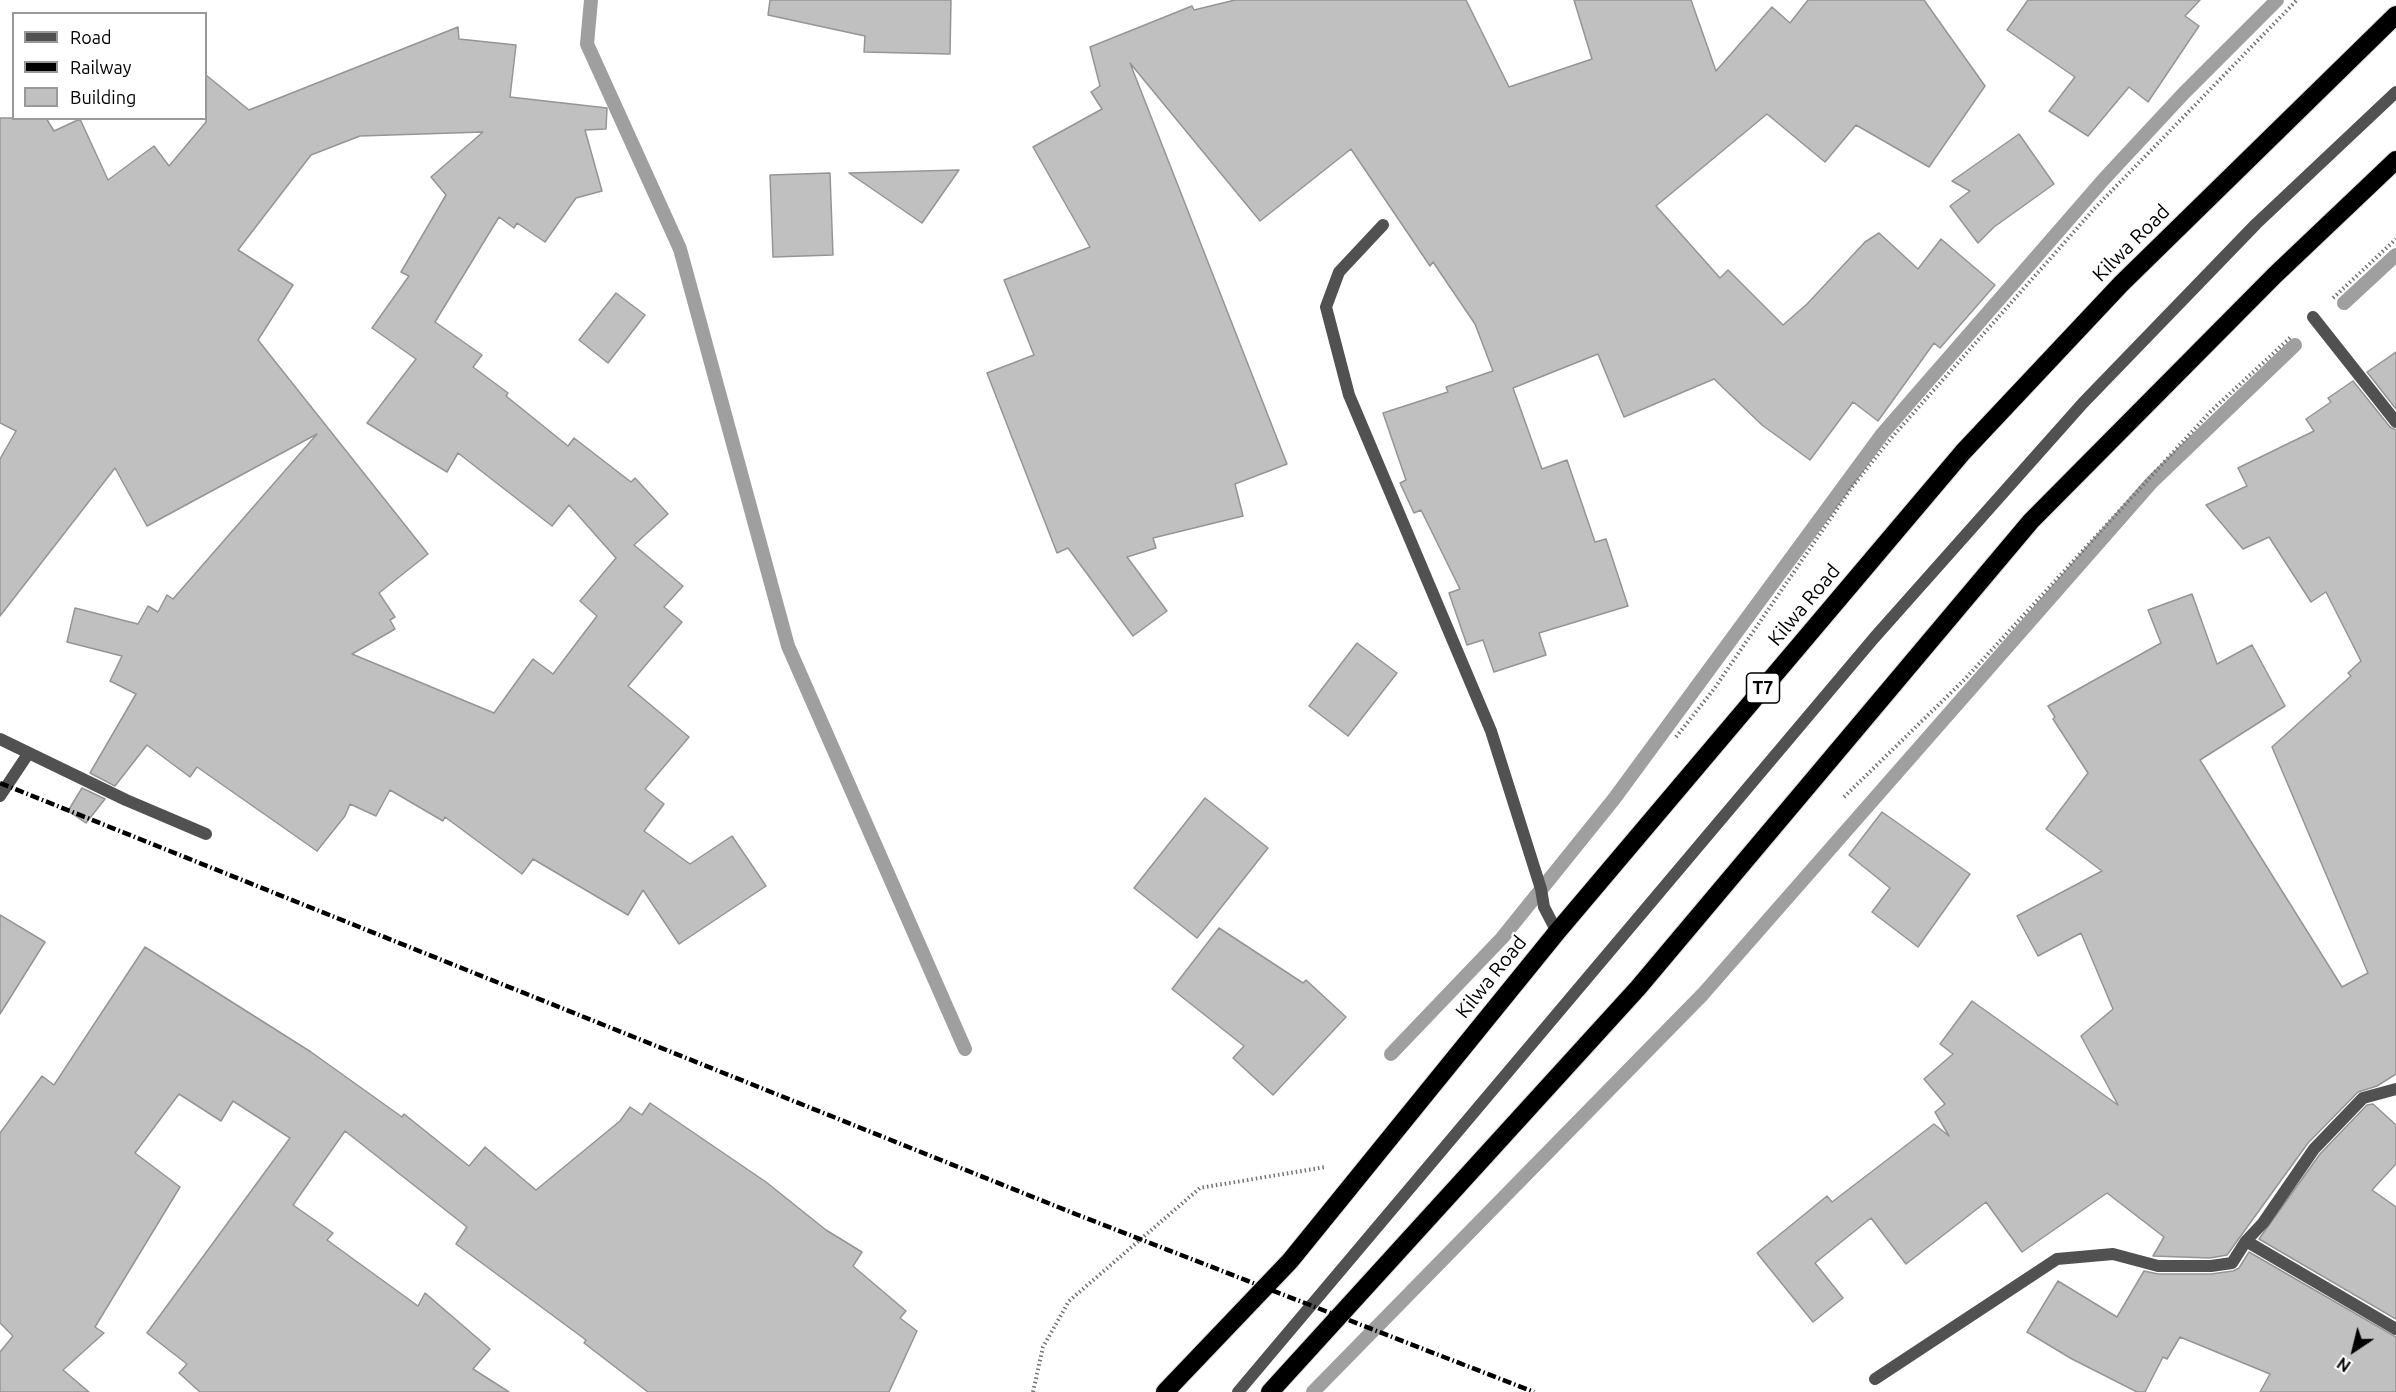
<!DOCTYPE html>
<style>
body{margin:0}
#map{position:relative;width:2396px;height:1392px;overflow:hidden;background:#fff;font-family:Ubuntu,sans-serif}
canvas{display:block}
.legend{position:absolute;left:12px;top:12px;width:195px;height:108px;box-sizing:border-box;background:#fff;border:2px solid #999;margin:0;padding:8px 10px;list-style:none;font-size:18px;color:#000}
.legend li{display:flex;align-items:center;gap:12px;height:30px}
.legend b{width:30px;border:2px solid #999}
.north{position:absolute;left:2324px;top:1320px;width:60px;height:60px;-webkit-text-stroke:4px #fff;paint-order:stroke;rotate:215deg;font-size:16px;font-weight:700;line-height:24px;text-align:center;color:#000}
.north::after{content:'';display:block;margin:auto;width:21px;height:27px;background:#000;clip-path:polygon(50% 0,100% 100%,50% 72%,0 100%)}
</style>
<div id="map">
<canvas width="2396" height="1392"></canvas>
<ul class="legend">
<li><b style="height:8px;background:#515151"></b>Road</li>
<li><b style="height:8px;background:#000"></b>Railway</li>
<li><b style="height:16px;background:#c0c0c0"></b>Building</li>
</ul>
<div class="north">N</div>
</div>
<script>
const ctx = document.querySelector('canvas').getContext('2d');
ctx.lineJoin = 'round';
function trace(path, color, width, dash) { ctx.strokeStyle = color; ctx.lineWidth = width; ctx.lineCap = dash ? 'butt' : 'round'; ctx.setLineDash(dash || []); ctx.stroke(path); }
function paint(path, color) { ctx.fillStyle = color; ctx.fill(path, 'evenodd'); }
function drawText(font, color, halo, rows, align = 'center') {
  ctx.font = font + ' Ubuntu,sans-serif'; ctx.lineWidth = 4.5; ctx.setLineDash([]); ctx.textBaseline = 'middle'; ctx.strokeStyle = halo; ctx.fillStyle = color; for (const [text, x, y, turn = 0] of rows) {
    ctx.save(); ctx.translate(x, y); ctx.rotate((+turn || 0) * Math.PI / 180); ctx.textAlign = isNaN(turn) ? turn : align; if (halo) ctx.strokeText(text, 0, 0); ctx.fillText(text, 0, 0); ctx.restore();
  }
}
const stream = new Path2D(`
 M 591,0 L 587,44 L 680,249 L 788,646 L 965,1049
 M 2344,303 L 2396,255
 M 1391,1054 L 1502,938 L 1614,799 L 1883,433 L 2104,179 L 2184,93 L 2277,0
 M 1313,1392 L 1703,994 L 2152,482 L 2295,345`);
const building = new Path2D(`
 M 770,0 L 951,0 L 950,54 L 864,52 L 865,36 L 768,15 Z
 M 1235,0 L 1466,0 L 1509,87 L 1592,59 L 1574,0 L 1691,0 L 1716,71 L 1772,7 L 1790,23 L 1808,0 L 1924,0 L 1985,86 L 1929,167 L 1856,125 L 1825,162 L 1767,114 L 1656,206 L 1720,278 L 1728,270 L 1783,325 L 1807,304 L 1865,242 L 1879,233 L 1918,269 L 1941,239 L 1995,285 L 1940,348 L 1934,343 L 1878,421 L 1853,402 L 1810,460 L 1762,425 L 1714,379 L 1624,417 L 1598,354 L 1513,388 L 1542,469 L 1567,460 L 1595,542 L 1606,539 L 1628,606 L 1539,633 L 1546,655 L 1494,672 L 1483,640 L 1467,645 L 1449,593 L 1460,589 L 1421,510 L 1414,513 L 1400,483 L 1406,480 L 1383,413 L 1448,392 L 1446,387 L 1493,371 L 1475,324 L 1433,262 L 1430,266 L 1351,149 L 1260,221 L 1130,63 L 1287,464 L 1235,484 L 1243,516 L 1153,538 L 1156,548 L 1127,557 L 1167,611 L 1133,636 L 1068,548 L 1057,553 L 987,373 L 1034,355 L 1004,280 L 1090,247 L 1033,147 L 1102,109 L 1091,92 L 1100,86 L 1090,47 L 1192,6 L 1194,10 Z
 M 2028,0 L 2200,0 L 2185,16 L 2199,26 L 2148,102 L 2129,87 L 2088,136 L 2049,111 L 2075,77 L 2007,30 Z
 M 458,27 L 459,39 L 516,45 L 510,97 L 607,108 L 606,129 L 585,130 L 602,191 L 576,198 L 545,242 L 517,223 L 514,228 L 499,217 L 435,322 L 482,355 L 473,367 L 508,393 L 506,396 L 568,446 L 574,438 L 631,482 L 635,478 L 668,514 L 634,545 L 683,586 L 664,607 L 682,622 L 628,686 L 689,737 L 645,789 L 664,804 L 644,831 L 690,864 L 732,836 L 766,886 L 679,944 L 643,890 L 628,915 L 533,859 L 522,874 L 445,817 L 443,821 L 390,790 L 376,816 L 350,804 L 345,816 L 317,851 L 197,767 L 190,777 L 147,745 L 115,786 L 90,773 L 136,694 L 110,681 L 122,656 L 67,642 L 75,608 L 138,624 L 148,606 L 158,612 L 167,595 L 173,599 L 317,434 L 147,526 L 115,468 L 0,616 L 0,459 L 16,431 L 0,423 L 0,118 L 46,118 L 54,131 L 80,119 L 108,180 L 154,146 L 169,166 L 206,122 L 206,75 L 249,110 ZM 483,132 L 431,177 L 446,195 L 401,272 L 409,276 L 372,328 L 416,359 L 367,423 L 447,472 L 458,453 L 552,526 L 569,505 L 616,558 L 580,601 L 597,616 L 553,674 L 533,659 L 494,713 L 352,654 L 395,629 L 390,620 L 395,617 L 379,593 L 428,554 L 258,340 L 293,285 L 238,250 L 311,155 L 360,136 Z
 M 2019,134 L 2054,184 L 1994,227 L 1978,243 L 1950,206 L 1970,191 L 1952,181 Z
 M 959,170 L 922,223 L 849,173 Z
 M 830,173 L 833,255 L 773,257 L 770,175 Z
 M 616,293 L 645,315 L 608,363 L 579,340 Z
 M 2396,352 L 2396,409 L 2367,372 Z
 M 2353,381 L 2390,427 L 2396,430 L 2396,1074 L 2377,1086 L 2358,1092 L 2308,1143 L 2227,1255 L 2210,1258 L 2153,1256 L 2164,1237 L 2107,1193 L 2022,1252 L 1986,1202 L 1906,1264 L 1871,1218 L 1815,1263 L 1843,1298 L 1813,1322 L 1757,1253 L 1827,1196 L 1832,1202 L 1934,1124 L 1949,1136 L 1935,1112 L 1945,1104 L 1924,1079 L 1953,1054 L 1940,1044 L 1972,1001 L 2118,1105 L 2081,1036 L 2113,1009 L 2081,933 L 2038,956 L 2017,916 L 2102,871 L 2046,829 L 2088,773 L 2053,719 L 2055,717 L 2048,706 L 2161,643 L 2148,610 L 2192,594 L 2217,664 L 2252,645 L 2285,706 L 2200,760 L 2342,987 L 2368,973 L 2272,747 L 2351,676 L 2348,673 L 2361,661 L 2326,592 L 2311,602 L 2269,537 L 2243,549 L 2206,505 L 2247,486 L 2238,468 L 2314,431 L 2306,419 L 2331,402 L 2328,398 Z
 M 1357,643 L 1397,673 L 1348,736 L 1309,706 Z
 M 82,788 L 105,799 L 86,823 L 68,811 Z
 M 1205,798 L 1268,848 L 1197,938 L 1134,888 Z
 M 1882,812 L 1970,874 L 1918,947 L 1872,912 L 1890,888 L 1849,855 Z
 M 0,915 L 45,942 L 0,1014 Z
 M 1219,928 L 1303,983 L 1306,980 L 1346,1017 L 1273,1095 L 1233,1058 L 1244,1046 L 1172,989 Z
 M 145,947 L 311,1052 L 402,1117 L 404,1114 L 469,1166 L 485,1147 L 536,1190 L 620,1121 L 630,1107 L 642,1115 L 650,1103 L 766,1182 L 826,1230 L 862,1252 L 853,1266 L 906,1311 L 900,1318 L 917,1331 L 889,1392 L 648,1392 L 584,1343 L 586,1340 L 456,1244 L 467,1227 L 345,1131 L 293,1205 L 333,1233 L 327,1240 L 418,1306 L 425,1293 L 490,1349 L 473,1369 L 509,1392 L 200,1392 L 179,1373 L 187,1364 L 147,1333 L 290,1138 L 233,1101 L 221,1121 L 179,1094 L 135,1153 L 180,1187 L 95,1327 L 104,1333 L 63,1370 L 89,1392 L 0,1392 L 0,1352 L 13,1336 L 0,1323 L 0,1133 L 42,1076 L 54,1085 Z
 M 2373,1104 L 2396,1125 L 2396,1164 L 2372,1190 L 2396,1207 L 2396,1319 L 2259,1239 L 2320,1154 L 2367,1105 Z
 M 2249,1252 L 2396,1337 L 2396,1392 L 2260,1392 L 2270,1374 L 2180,1337 L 2167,1359 L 2163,1357 L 2145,1392 L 2137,1392 L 2072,1359 L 2027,1332 L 2058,1281 L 2117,1317 L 2144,1271 L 2158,1274 L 2211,1274 L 2233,1271 L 2239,1268 Z`);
const path = new Path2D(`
 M 2333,298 L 2396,239
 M 1676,737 L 1714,689 L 1852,487 L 1893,436 L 2095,208 L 2297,0
 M 1844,797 L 1965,679 L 2211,411 L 2292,336
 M 1033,1392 L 1043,1347 L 1069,1301 L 1200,1188 L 1325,1167`);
const lane = new Path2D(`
 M 1238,1392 L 1874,638 L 2083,403 L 2256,224 L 2396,92`);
const street = new Path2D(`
 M 1383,225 L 1339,272 L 1326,307 L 1349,395 L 1491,731 L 1541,889 L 1544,907 L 1557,932
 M 2313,317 L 2396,422
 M 0,739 L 126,800 L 206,834
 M 0,796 L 28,754
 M 2246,1241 L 2396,1329
 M 1875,1379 L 2057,1259 L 2113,1254 L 2158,1266 L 2211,1266 L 2232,1263 L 2246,1241 L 2263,1223 L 2314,1149 L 2363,1098 L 2396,1089`);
const highway = new Path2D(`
 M 1165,1392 L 1290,1261 L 1557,932 L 1963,452 L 2121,284 L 2396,15
 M 1270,1392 L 1638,988 L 2031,521 L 2275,275 L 2396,160`);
const rail = new Path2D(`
 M 0,783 L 1078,1215 L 1534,1392`);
const shields = [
 [1763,688,33]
];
const shieldNames = [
 ["T7",1763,688]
];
const streetNames = [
 ["Kilwa Road",2131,243,-45],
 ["Kilwa Road",1804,605,-50],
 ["Kilwa Road",1491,977,-51]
];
trace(stream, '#9f9f9f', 14);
paint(building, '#c0c0c0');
trace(building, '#959595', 1.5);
trace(highway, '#dbdbdb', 20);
trace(path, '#737373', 4, [1.5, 3]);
trace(lane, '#515151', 12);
trace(street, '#515151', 12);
trace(highway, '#000', 18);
trace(rail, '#000', 4.5, [9, 3, 1.5, 3]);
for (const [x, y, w] of shields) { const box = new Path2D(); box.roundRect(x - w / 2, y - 15, w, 30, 4.5); ctx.fillStyle = '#fff'; ctx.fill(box); trace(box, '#000', 1.5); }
drawText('bold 18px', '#000', null, shieldNames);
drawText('20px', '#000', '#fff', streetNames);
</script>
